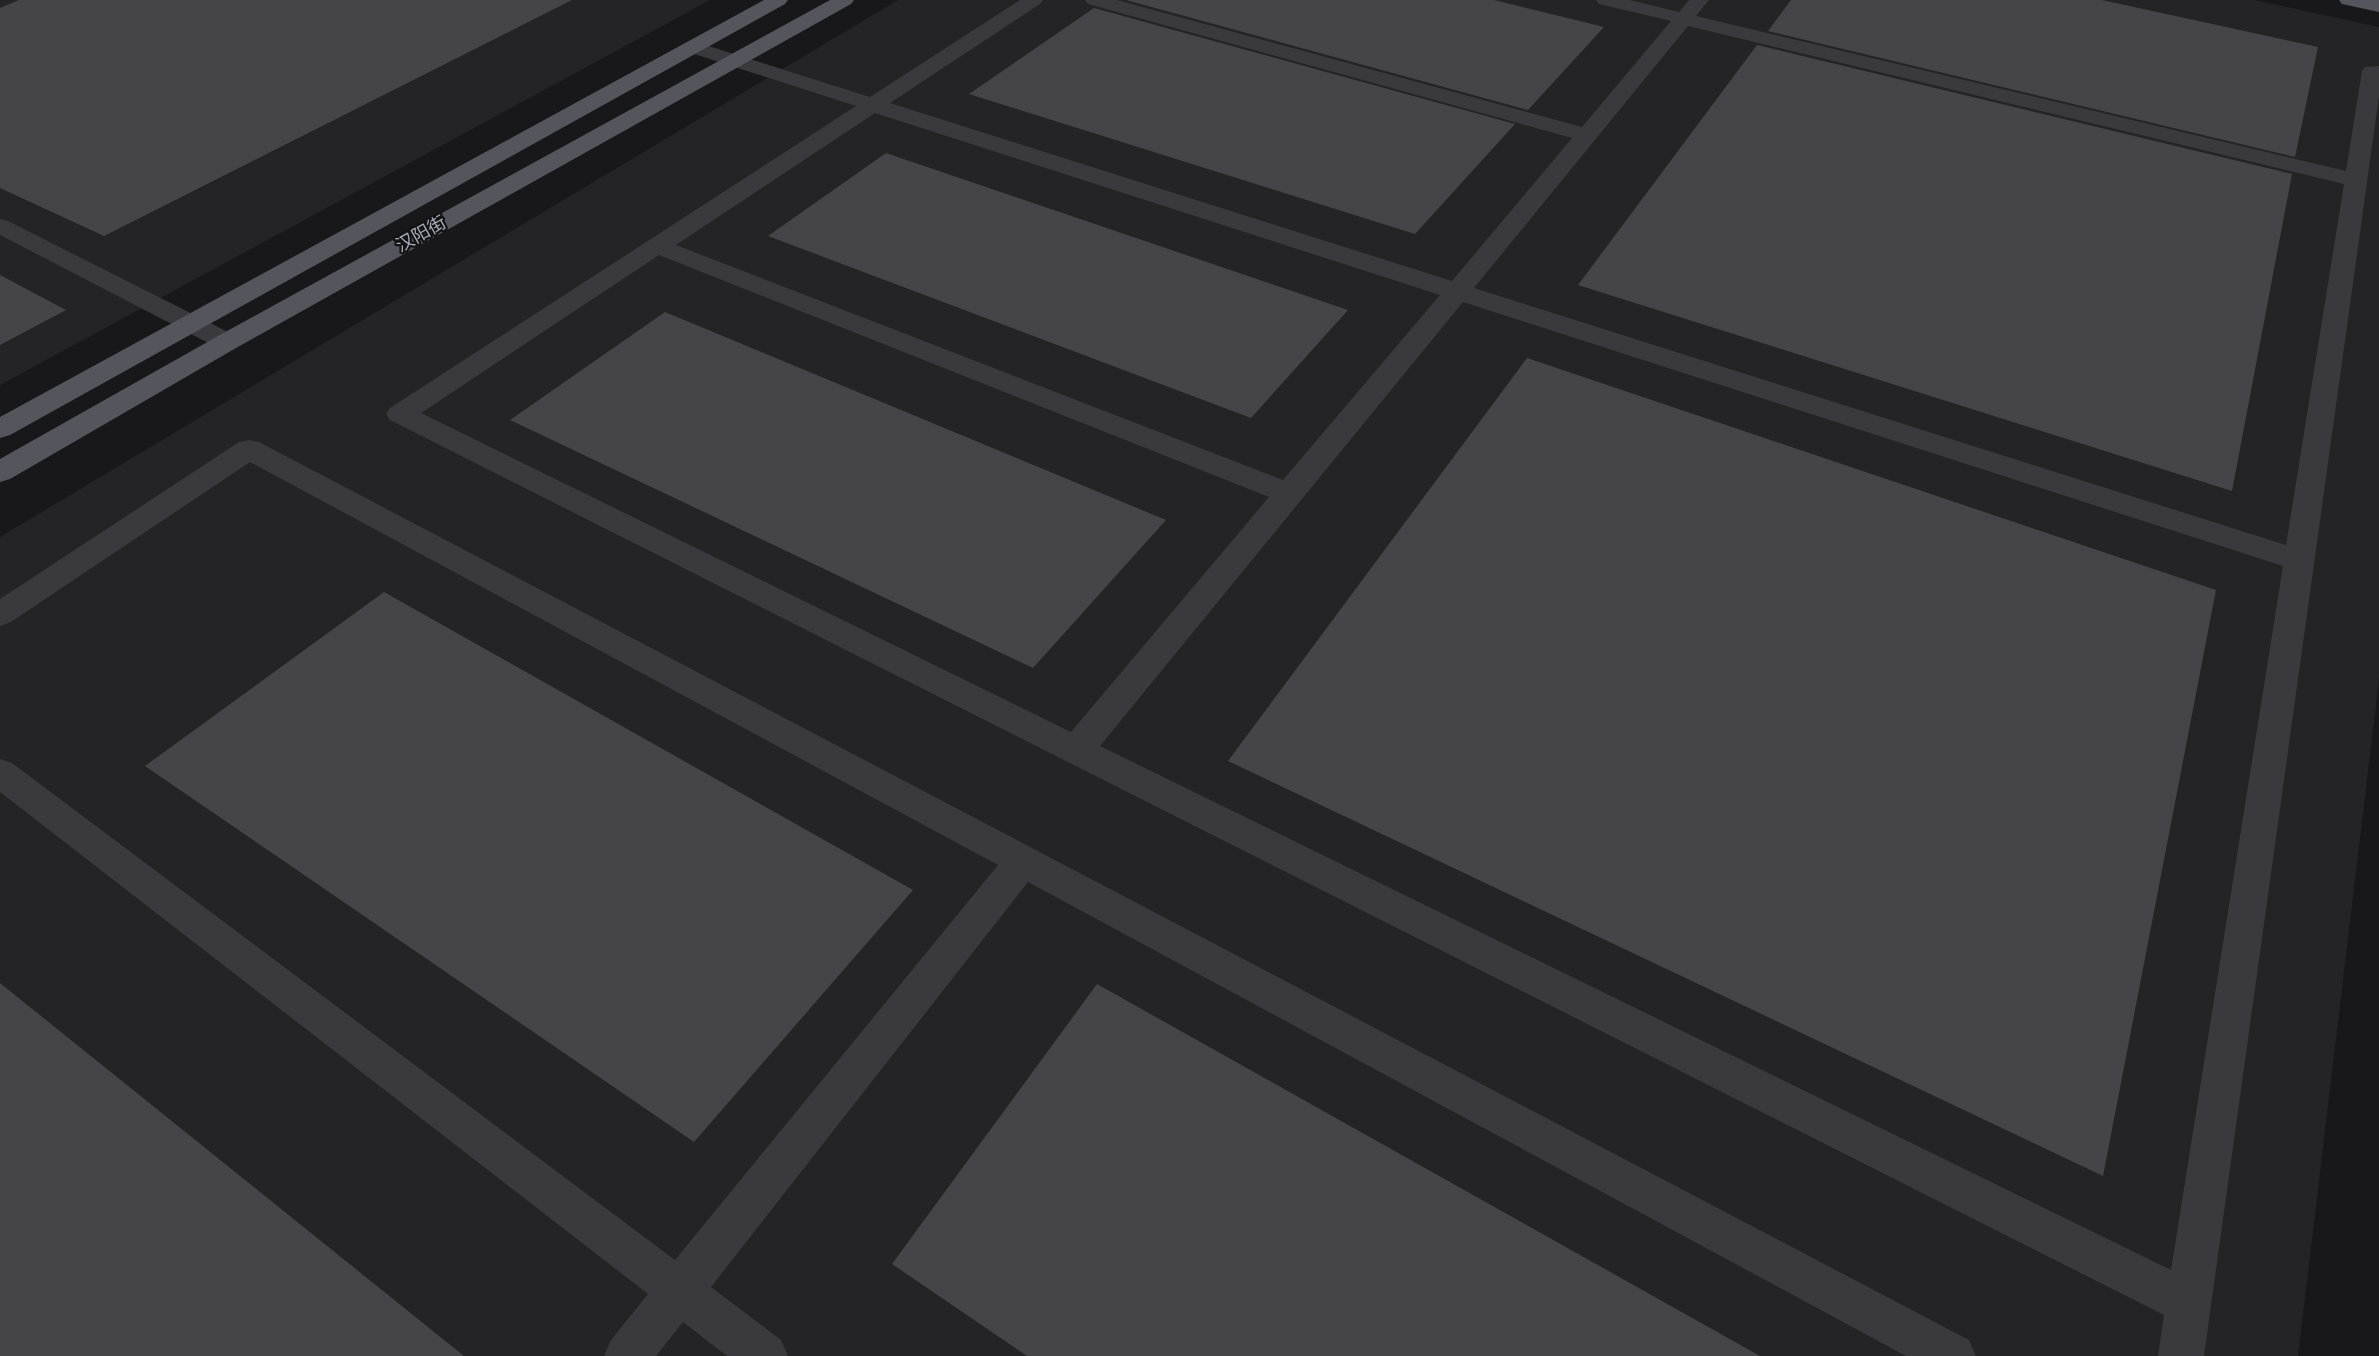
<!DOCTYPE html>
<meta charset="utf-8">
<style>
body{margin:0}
canvas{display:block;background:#181719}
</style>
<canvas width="2379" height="1356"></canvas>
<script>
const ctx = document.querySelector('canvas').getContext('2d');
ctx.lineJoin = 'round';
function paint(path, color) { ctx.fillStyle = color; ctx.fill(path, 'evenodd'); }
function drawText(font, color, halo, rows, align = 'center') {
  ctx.font = font + ' Commissioner,"Noto Sans SC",sans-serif'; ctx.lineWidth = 4.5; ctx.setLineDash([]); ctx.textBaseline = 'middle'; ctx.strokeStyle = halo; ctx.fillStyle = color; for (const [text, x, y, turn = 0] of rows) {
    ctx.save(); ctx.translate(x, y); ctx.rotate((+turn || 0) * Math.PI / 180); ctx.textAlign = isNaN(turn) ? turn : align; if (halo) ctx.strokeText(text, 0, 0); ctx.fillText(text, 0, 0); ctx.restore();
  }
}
const built = new Path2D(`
 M 0,0 L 710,0 L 0,385 Z
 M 898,0 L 2254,0 L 2379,27 L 2379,679 L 2298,1356 L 0,1356 L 0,537 Z`);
const building = new Path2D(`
 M 19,0 L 572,0 L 104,236 L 0,188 L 0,8 Z
 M 1126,0 L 1494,0 L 1604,27 L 1528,110 Z
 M 1791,0 L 2102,0 L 2318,47 L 2295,157 L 1768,31 Z
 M 1094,8 L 1515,124 L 1415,234 L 969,94 Z
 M 1757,45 L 2292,174 L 2232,491 L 1578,285 Z
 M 886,153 L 1348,310 L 1251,418 L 768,236 Z
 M 0,275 L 66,310 L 0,345 Z
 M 665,312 L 1166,520 L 1033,668 L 510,420 Z
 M 1527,358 L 2216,590 L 2103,1176 L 1228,761 Z
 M 384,592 L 913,890 L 694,1142 L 145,766 Z
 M 0,983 L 464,1356 L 0,1356 Z
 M 1097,984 L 1760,1356 L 1027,1356 L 892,1264 Z`);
const minor = new Path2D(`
 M 1020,0 L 1043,0 L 1040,4 L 890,103 L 1452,281 L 1572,138 L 1088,4 L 1085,0 L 1117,0 L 1582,127 L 1671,21 L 1599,4 L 1596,0 L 1630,0 L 1679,12 L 1689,0 L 1709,0 L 1696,16 L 2346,171 L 2362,71 L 2365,67 L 2379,66 L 2379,96 L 2204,1356 L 2158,1356 L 2164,1315 L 390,420 L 386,414 L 390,408 L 856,106 L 685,51 L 682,47 L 685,43 L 699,43 L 870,97 ZM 1688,26 L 2344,184 L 2286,545 L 1474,288 ZM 875,113 L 1440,295 L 1283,480 L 676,245 ZM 659,255 L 1269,497 L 1071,732 L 421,413 ZM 1463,302 L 2283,566 L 2171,1270 L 1100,746 Z
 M 0,219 L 8,221 L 236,336 L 240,342 L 236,348 L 227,350 L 218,348 L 0,235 Z
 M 249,440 L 259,442 L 1969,1340 L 1976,1356 L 1906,1356 L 1028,882 L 711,1287 L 781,1340 L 788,1356 L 727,1356 L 683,1322 L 656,1356 L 604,1356 L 611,1340 L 648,1294 L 0,792 L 0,759 L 12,763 L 675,1260 L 998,865 L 250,462 L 11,622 L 0,626 L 0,599 L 239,442 Z`);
const major = new Path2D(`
 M 764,0 L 788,0 L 785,4 L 10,435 L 0,438 L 0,417 Z
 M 830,0 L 854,0 L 851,4 L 236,348 L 10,479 L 0,482 L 0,459 L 218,336 Z
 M 2339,0 L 2379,0 L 2379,12 L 2342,4 Z`);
const farStreetnames = [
 ["汉阳街",421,234,-29]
];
paint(built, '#242426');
paint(building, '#454549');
paint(minor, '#39393e');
paint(major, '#55565d');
drawText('18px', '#abaeb8', '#131214', farStreetnames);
</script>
